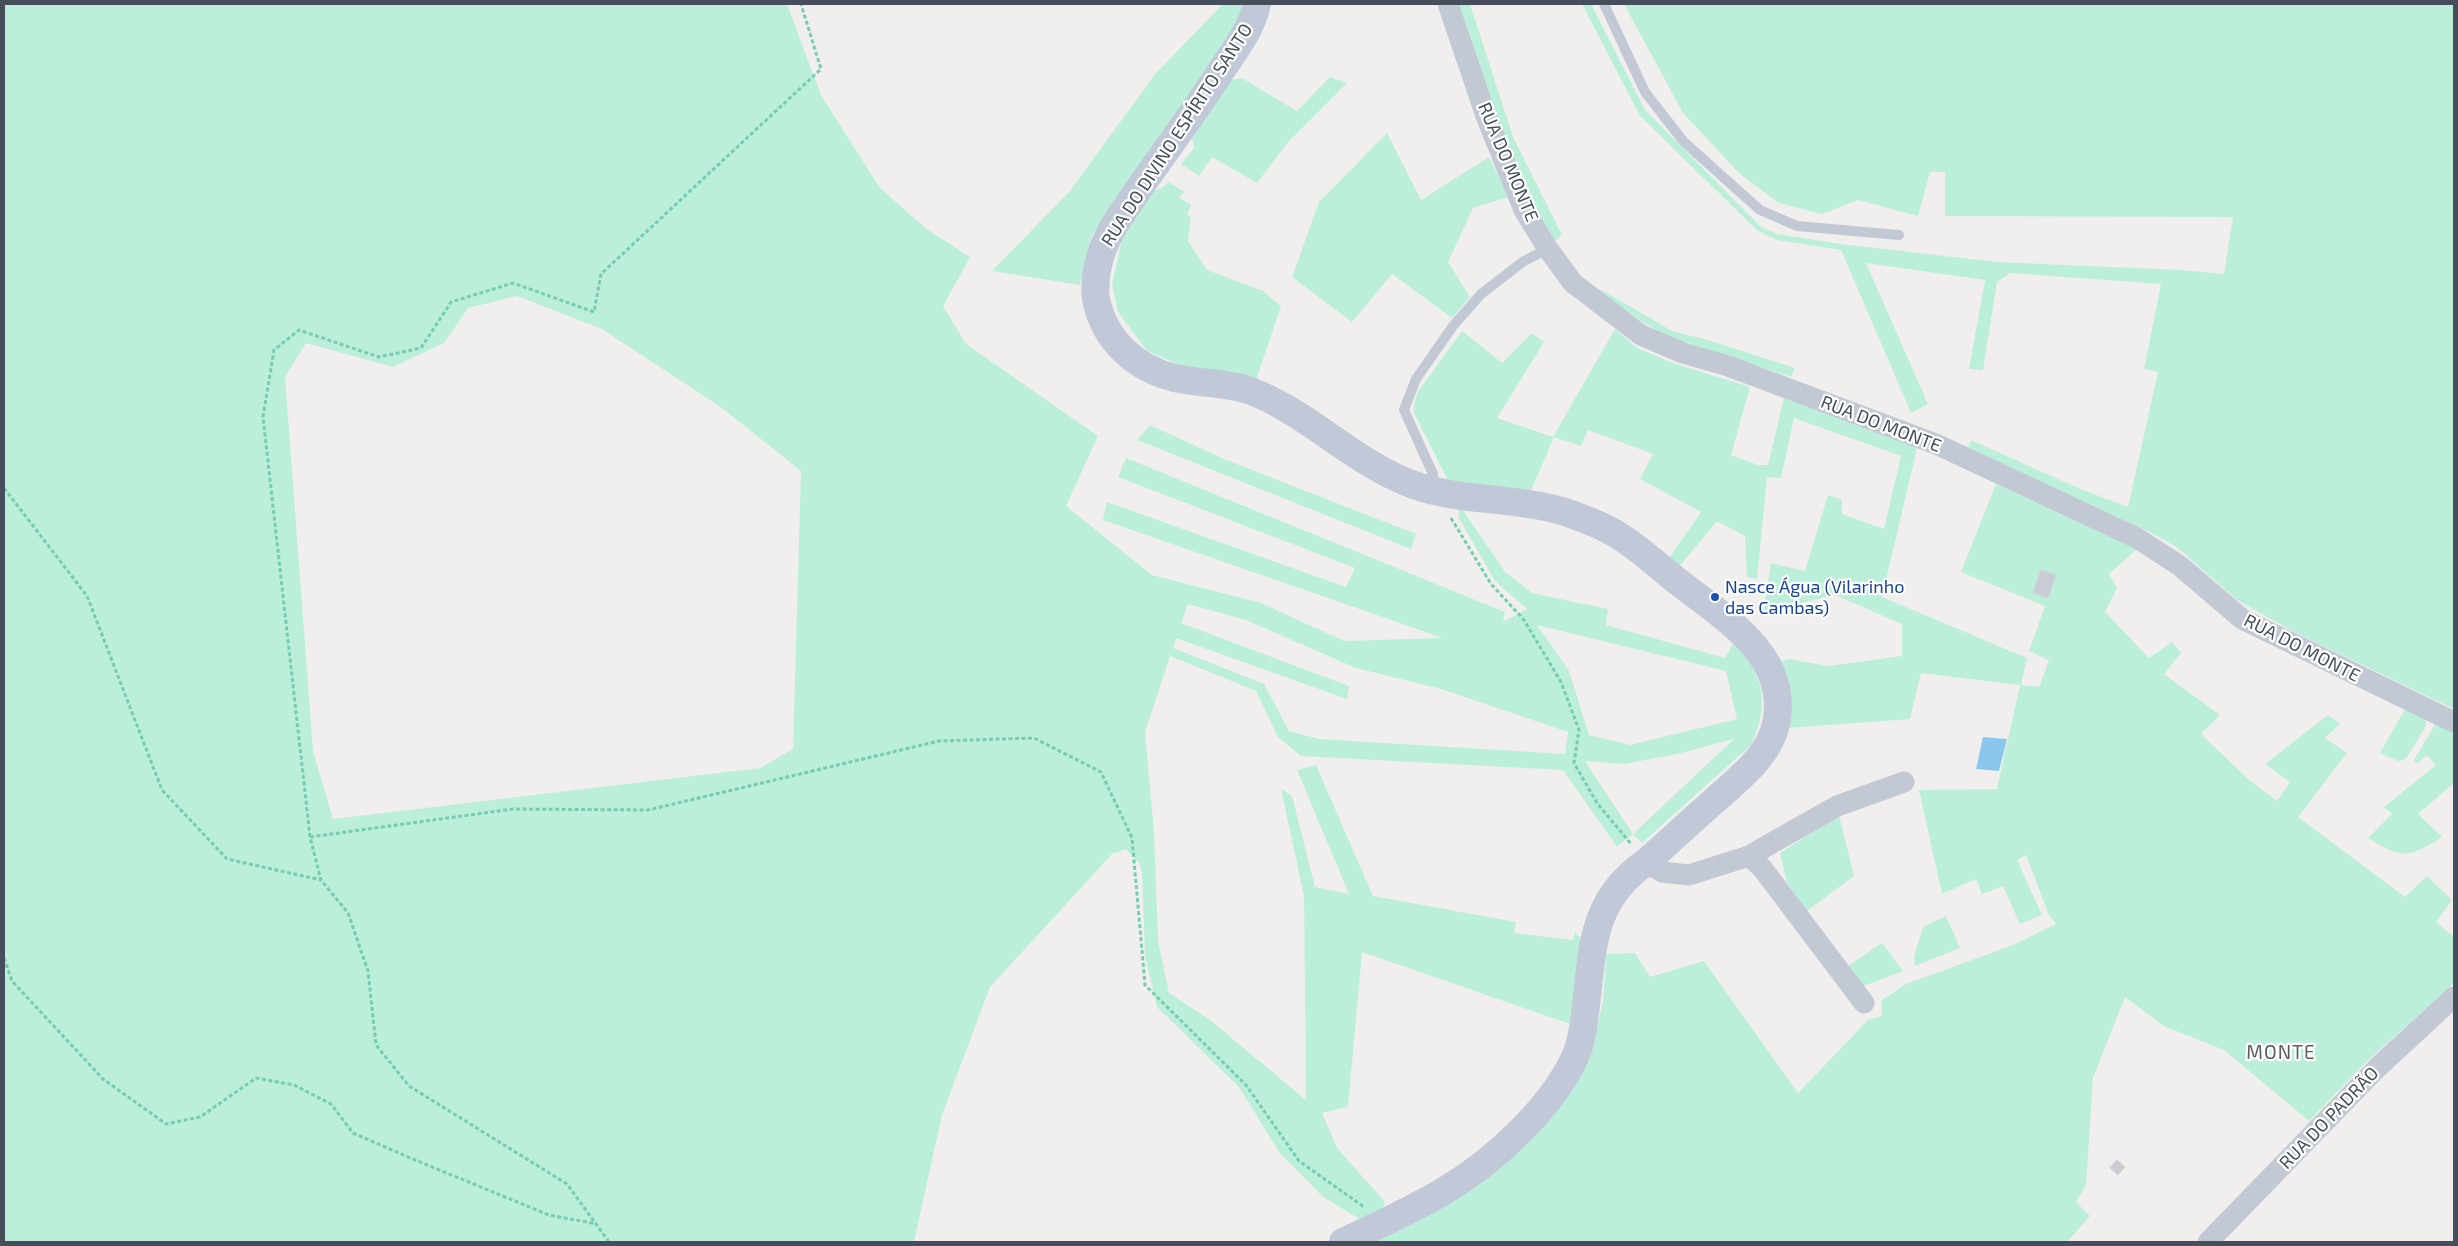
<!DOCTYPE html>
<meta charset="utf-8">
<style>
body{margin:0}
#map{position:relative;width:2458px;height:1246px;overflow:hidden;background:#f1efee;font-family:"Exo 2",sans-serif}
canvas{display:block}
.frame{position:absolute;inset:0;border:5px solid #464e5c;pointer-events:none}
</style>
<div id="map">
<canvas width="2458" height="1246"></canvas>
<div class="frame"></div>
</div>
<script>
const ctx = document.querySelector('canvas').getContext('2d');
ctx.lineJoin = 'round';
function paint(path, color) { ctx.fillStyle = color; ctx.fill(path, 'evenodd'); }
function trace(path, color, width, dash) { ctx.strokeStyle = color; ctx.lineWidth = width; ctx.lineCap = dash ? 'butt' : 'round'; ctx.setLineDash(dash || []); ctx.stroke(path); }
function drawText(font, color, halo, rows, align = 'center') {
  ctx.font = font + ' "Exo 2",sans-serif'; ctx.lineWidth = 4.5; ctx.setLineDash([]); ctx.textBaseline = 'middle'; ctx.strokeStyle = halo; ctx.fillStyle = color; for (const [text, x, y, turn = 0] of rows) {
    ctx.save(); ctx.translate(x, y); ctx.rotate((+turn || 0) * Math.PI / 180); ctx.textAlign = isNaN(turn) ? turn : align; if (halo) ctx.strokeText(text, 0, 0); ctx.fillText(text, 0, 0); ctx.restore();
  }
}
const green = new Path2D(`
 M 4,4 L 787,4 L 821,95 L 880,188 L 928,230 L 970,257 L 943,306 L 966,344 L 1098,436 L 1066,506 L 1152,575 L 1261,603 L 1344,641 L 1443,638 L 1103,520 L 1107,502 L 1346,587 L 1355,568 L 1118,477 L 1126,458 L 1505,612 L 1503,622 L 1527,609 L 1495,581 L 1459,518 L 1458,503 L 1505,572 L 1532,593 L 1608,609 L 1606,625 L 1725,658 L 1733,644 C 1765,674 1770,705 1751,745 L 1642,843 L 1633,834 L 1617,847 L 1563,770 L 1301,756 L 1278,737 L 1256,691 L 1170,656 L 1145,732 L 1154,832 L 1158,940 L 1169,993 L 1210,1020 L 1306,1100 L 1304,896 L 1281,789 L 1292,796 L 1315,887 L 1349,894 L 1297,770 L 1316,765 L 1373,896 L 1516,922 L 1514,933 L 1573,940 L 1575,932 L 1583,941 L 1573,1025 L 1362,952 L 1348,1107 L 1322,1113 L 1337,1148 L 1385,1202 L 1379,1214 L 1363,1221 L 1323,1197 L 1279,1152 L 1239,1087 L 1157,1007 L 1145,956 L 1142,873 L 1140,864 L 1126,849 L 1112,854 L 990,987 L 942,1115 L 914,1242 L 4,1242 ZM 517,296 L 602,329 L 722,408 L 801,471 L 793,749 L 760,768 L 333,819 L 313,751 L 285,377 L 306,343 L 393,367 L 444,343 L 468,308 ZM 1188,604 L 1246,620 L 1356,668 L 1441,689 L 1568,732 L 1565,754 L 1319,739 L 1289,731 L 1264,684 L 1173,648 L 1176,638 L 1347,699 L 1349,686 L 1181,623 ZM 1537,625 L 1726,671 L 1737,719 L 1630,745 L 1589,735 L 1569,671 ZM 1734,739 L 1633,834 L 1585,761 L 1624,764 L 1677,754 Z
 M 1220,4 L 1248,4 L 1233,36 L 1092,235 L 1080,285 L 992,271 L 1069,192 L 1156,73 L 1220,7 Z
 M 1459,4 L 1470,4 L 1513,137 L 1562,235 L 1555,241 C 1509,169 1486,84 1459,4 Z
 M 1582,4 L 1591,4 L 1645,110 L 1761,227 L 1777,234 L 1841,244 L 1997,262 L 2181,270 L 2224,274 L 2233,217 L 1945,216 L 1945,172 L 1930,172 L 1918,216 L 1858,200 L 1822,214 L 1779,203 L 1740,174 L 1683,113 L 1624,4 L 2454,4 L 2454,709 L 2296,633 L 2237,600 L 2178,548 L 2150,532 L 1967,450 L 1971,440 L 2078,488 L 2128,507 L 2158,372 L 2144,369 L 2161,284 L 2010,273 L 1997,282 L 1983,370 L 1969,369 L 1985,280 L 1866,263 L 1928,404 L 1911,413 L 1841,250 L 1777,240 L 1758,231 L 1640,116 Z
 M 1330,77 L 1347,83 L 1289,141 L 1257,183 L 1212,157 L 1199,176 L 1181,164 L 1194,148 L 1191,131 L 1224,81 L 1242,78 L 1297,111 Z
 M 1387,133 L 1421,200 L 1489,157 L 1509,197 L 1473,208 L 1448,262 L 1470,297 L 1452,318 L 1392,274 L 1352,322 L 1292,277 L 1319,202 Z
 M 1168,182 L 1185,192 L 1179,197 L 1191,205 L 1187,214 L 1191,217 L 1188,241 L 1207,270 L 1263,291 L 1281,306 L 1256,380 L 1232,372 L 1185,367 L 1147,351 L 1118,312 L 1112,285 L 1124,230 L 1149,192 L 1162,188 Z
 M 1602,290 L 1672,331 L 1708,340 L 1795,368 L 1791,377 L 1666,336 L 1598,294 Z
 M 1615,329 L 1636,347 L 1667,361 L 1750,387 L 1731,455 L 1758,465 L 1768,465 L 1784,398 L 1917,448 L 1882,597 L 2027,658 L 2021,685 L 2039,687 L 2049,660 L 2029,651 L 2045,606 L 1961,572 L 1996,484 L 2137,549 L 2109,574 L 2117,588 L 2105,612 L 2149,658 L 2172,642 L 2181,653 L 2164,674 L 2220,715 L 2201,734 L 2248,779 L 2277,801 L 2290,782 L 2265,764 L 2328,715 L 2340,724 L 2325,738 L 2347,753 L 2298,817 L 2405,897 L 2427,876 L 2452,900 L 2436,922 L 2454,937 L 2454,983 L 2366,1062 L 2309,1121 L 2224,1050 L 2164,1026 L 2125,997 L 2093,1078 L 2086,1185 L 2076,1202 L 2090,1216 L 2067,1242 L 1368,1242 L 1558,1106 L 1590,1057 L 1603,1002 L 1606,954 L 1635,953 L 1650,977 L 1704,961 L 1798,1093 L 1868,1020 L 1882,1016 L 1882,1000 L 1906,984 L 2013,945 L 2056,924 L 2048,913 L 2026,855 L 2017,860 L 2042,915 L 2020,924 L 2003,886 L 1982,894 L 1976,879 L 1942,894 L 1919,790 L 1997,789 L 2020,685 L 1921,673 L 1910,719 L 1786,728 L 1780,662 L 1789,659 L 1828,666 L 1902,656 L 1902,624 L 1835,595 L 1763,612 L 1771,563 L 1805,571 L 1828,495 L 1842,500 L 1842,514 L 1884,529 L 1901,456 L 1794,418 L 1781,478 L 1767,477 L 1757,579 L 1747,577 L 1745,536 L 1717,521 L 1679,567 L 1669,558 L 1701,512 L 1640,479 L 1653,454 L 1588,430 L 1581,446 L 1554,437 L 1530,493 L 1449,483 L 1413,411 L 1417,393 L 1462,331 L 1502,363 L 1532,333 L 1544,342 L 1497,418 L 1553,437 ZM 2041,570 L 2056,575 L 2048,598 L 2033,593 Z
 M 1150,425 L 1224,459 L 1416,534 L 1411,549 L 1137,440 Z
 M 2405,709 L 2426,718 L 2426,726 L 2406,759 L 2398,761 L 2380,753 Z
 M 2436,723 L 2454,732 L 2454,783 L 2418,814 L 2442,837 C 2407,859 2403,859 2368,838 L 2392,814 L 2384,807 L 2436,765 L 2427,755 L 2417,764 L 2414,760 Z
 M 1839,815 L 1854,876 L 1807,911 L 1787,883 L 1780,853 Z
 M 1946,916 L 1960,948 L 1915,966 L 1914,957 L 1923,927 Z
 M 1882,943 L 1903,971 L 1861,987 L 1846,967 Z`);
const water = new Path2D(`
 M 1983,737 L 2007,739 L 1999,771 L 1976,769 Z`);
const building = new Path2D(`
 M 2041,570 L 2056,575 L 2048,598 L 2033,593 Z
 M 2117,1160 L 2125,1167 L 2118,1175 L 2110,1168 Z`);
const path = new Path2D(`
 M 4,488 L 87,596 L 162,790 L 227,859 L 321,880
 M 1451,518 L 1491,584 L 1524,620 L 1561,682 L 1579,730 L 1574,763 L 1597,803 L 1632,845
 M 310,837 L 263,417 L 274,350 L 299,330 L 379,357 L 421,348 L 451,302 L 513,283 L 594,312 L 601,274 L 821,69 L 801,4
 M 4,958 L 12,981 L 103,1079 L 166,1124 L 200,1117 L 256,1078 L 294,1085 L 331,1104 L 353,1133 L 415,1160 L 549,1215 L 597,1224
 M 609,1242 L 567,1184 L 409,1086 L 376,1045 L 368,971 L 348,913 L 321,880 L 310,837 L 513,809 L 648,810 L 939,741 L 1034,738 L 1101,772 L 1132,838 L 1145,985 L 1246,1085 L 1299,1161 L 1364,1207`);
const lane = new Path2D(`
 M 1604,4 L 1645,92 L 1684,142 L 1760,210 L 1797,226 L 1899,235
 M 1434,489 L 1433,474 L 1404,410 L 1416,379 L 1453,326 L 1481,294 L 1524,261 L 1548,249`);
const street = new Path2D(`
 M 1448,4 L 1486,116 L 1524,210 L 1548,249 L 1573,283 L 1641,335 L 1683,353 L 1728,366 L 1936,444 L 2137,538 L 2180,566 L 2242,619 L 2454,722
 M 1749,856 L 1762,868 L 1864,1003
 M 1646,862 L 1662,872 L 1689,875 L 1749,856 L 1837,806 L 1904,782
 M 2208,1242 L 2377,1068 L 2454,997`);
const secondary = new Path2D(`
 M 1257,4 C 1252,27 1238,46 1225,65 C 1200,104 1172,142 1145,180 C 1130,202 1111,226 1102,251 C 1097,266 1094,284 1096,299 C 1104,340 1136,369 1175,378 C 1200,384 1227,382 1251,391 C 1310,414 1354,463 1414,485 C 1462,502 1516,497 1565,512 C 1582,518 1600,524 1616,534 C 1638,547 1657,565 1677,581 C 1708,605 1749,631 1768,666 C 1779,687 1781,712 1773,734 C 1762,762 1736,781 1714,801 C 1691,821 1669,842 1646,862 C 1592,900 1593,945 1586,1005 C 1584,1023 1582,1041 1575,1057 C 1551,1109 1493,1162 1444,1191 C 1412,1210 1377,1226 1343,1242`);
const markers = [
 [1715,597,5,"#1a4fb4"]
];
const streetNames = [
 ["RUA DO DIVINO ESPÍRITO SANTO",1177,135,-57],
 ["RUA DO MONTE",1508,162,67],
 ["RUA DO MONTE",1881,424,21],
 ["RUA DO MONTE",2302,648,27],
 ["RUA DO PADRÃO",2329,1118,-46]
];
const transitNames = [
 ["Nasce Água (Vilarinho",1725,587],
 ["das Cambas)",1725,608]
];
const neighbourhoodNames = [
 ["MONTE",2281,1053]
];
paint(green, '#bcefd9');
paint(water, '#89c7ec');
paint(building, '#caccd4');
trace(building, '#d2d3da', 1);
trace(path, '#74cdb1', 3, [4, 2.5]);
trace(lane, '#c2c8d4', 10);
trace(street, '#c2c8d4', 21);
trace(secondary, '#c1c8d8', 28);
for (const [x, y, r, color] of markers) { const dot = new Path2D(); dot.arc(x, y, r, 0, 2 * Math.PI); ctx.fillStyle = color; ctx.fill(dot); trace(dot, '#fff', 2); }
drawText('18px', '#464e5c', '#fff', streetNames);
drawText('18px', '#164399', '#fff', transitNames, 'left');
ctx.letterSpacing = '1px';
drawText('19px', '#5b5d63', '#fff', neighbourhoodNames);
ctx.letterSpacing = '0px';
</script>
